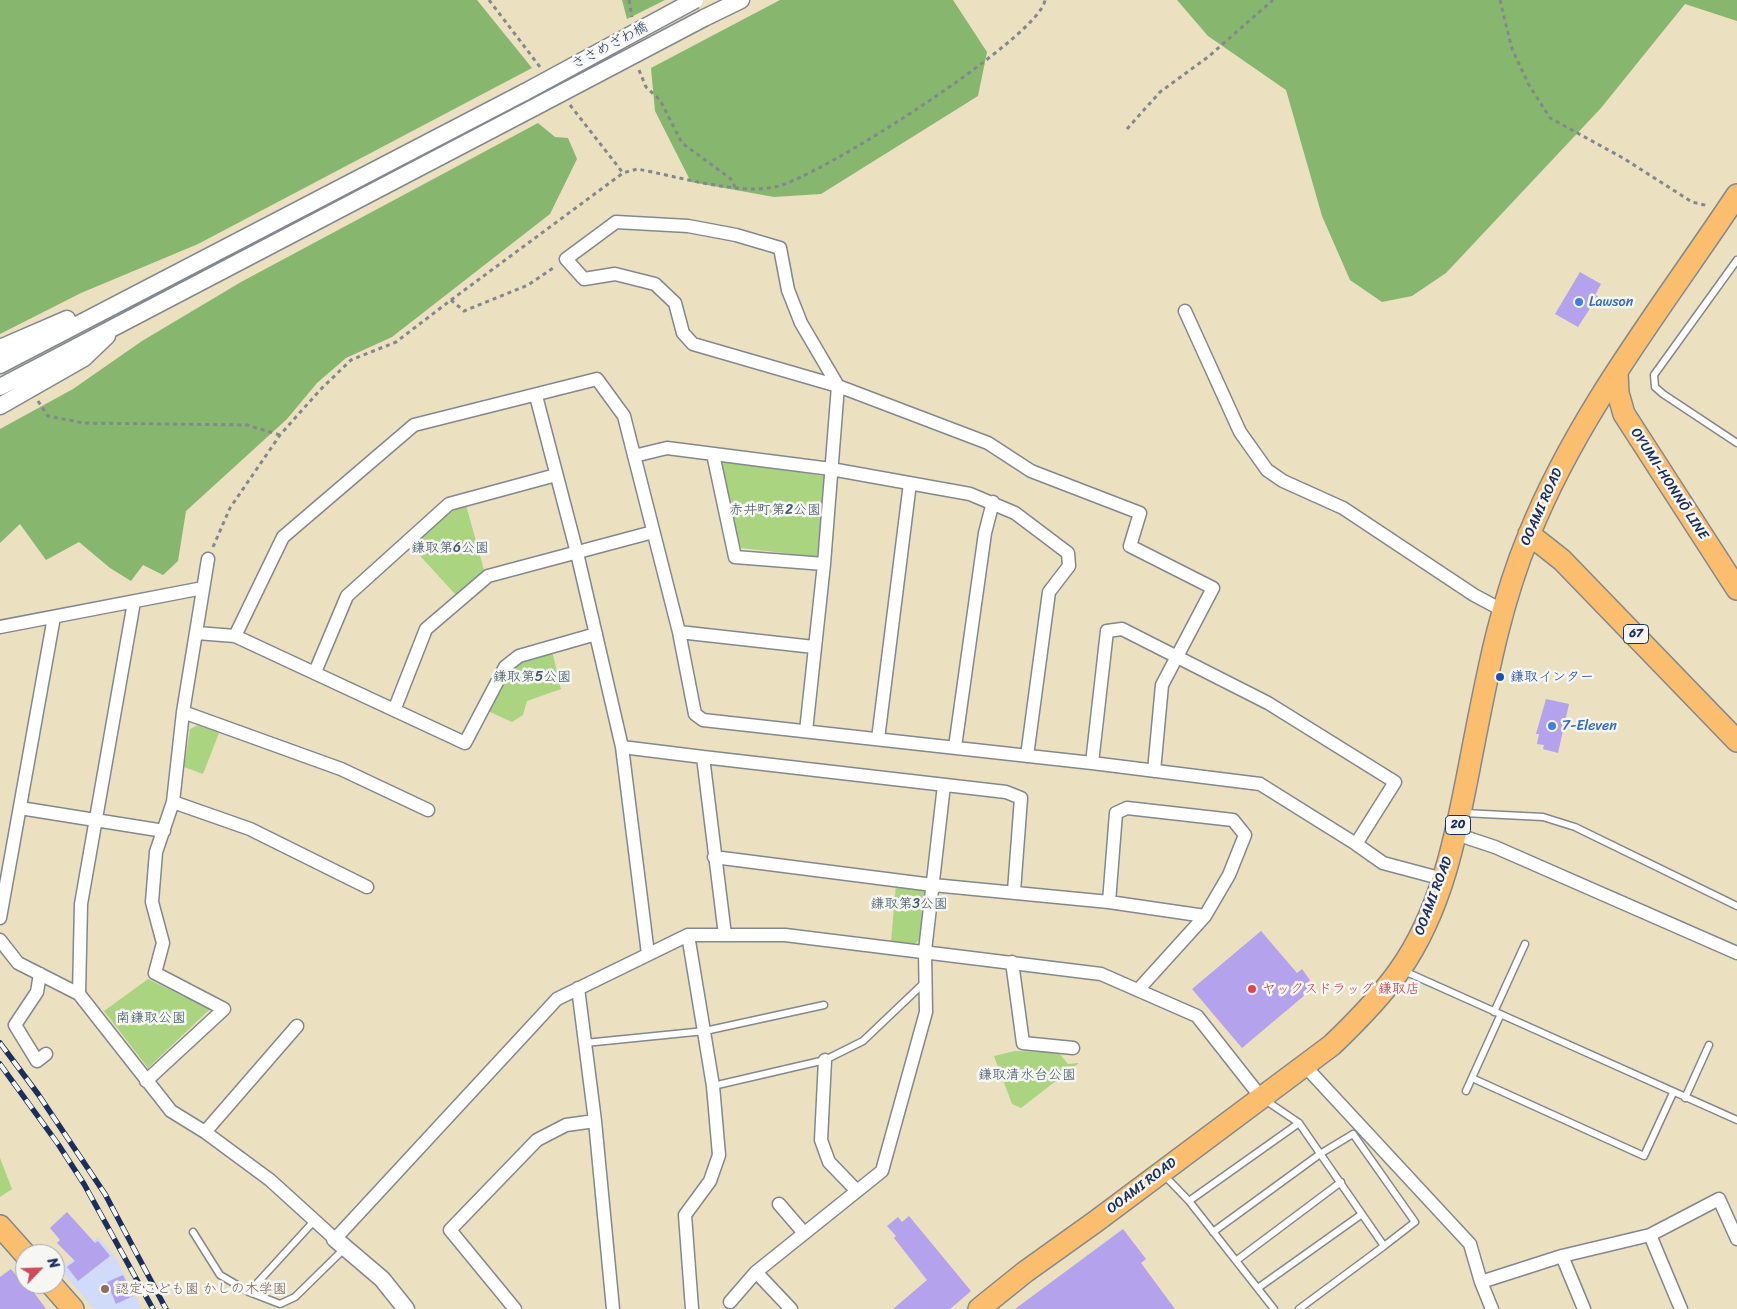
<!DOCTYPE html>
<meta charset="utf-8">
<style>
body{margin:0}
#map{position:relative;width:1737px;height:1309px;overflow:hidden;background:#ebe0bf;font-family:Sriracha,sans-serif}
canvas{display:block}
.north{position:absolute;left:15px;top:1244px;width:50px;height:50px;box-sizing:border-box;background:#f6f6f2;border:1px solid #9ea6b7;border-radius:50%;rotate:66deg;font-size:14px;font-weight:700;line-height:20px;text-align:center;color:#1b2f5e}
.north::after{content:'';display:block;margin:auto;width:18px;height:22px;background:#d1495b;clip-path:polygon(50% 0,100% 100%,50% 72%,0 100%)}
</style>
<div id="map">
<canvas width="1737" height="1309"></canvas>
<div class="north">N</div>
</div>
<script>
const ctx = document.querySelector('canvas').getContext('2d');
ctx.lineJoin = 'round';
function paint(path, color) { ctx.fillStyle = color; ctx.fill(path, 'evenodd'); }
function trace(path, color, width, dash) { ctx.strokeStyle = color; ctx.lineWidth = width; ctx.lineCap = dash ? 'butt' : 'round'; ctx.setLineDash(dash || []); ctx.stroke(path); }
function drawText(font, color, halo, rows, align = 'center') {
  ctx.font = font + ' Sriracha,"Klee One",sans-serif'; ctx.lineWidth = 5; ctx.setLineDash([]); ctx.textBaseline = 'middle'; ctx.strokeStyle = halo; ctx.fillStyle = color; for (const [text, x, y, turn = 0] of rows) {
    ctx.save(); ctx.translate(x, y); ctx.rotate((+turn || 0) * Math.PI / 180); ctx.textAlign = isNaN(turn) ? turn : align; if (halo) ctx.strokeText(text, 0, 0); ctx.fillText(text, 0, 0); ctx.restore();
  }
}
const built = new Path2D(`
 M 98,1237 L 115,1257 L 142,1309 L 94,1309 L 61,1270 Z`);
const green = new Path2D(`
 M 725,460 L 823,476 L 828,482 L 817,557 L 741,548 L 719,465 Z
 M 466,505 L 484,570 L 456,595 L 411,546 L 453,510 Z
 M 552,651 L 561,689 L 527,701 L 523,715 L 512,722 L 488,711 L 501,682 L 519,660 Z
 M 198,725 L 219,733 L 203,774 L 184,767 L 190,729 Z
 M 896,884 L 922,888 L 926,892 L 921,939 L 914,944 L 891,942 Z
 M 148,979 L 210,1009 L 148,1068 L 104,1011 Z
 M 1015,1051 L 1058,1052 L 1068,1064 L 1079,1063 L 1021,1108 L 1012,1104 L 994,1056 Z
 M 0,1158 L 12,1189 L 0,1197 Z`);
const forest = new Path2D(`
 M 0,0 L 477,0 L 532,68 L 198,244 L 81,293 L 0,334 Z
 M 622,0 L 665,0 L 627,19 Z
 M 780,0 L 953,0 L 987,52 L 978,96 L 821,194 L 774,197 L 691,182 L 655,111 L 651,68 Z
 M 1177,0 L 1737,0 L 1737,21 L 1685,4 L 1601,108 L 1446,273 L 1412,296 L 1382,302 L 1350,280 L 1322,216 L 1286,90 L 1208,36 Z
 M 538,123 L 555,137 L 568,138 L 577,159 L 550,214 L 392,337 L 346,358 L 317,383 L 287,419 L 186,511 L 178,561 L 163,575 L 143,565 L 131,581 L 110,568 L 79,542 L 46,560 L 20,524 L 0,543 L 0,429 L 73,389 L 142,341 L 241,282 Z`);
const building = new Path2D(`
 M 1580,272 L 1601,284 L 1595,295 L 1598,296 L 1578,327 L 1555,314 Z
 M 1546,699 L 1569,704 L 1558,753 L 1543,749 L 1544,745 L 1537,744 L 1539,734 L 1536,734 Z
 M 1261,931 L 1297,973 L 1302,969 L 1310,980 L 1307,984 L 1312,989 L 1242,1048 L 1192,989 Z
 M 67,1212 L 95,1243 L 98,1241 L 110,1256 L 78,1281 L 67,1267 L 75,1261 L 57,1243 L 60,1240 L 50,1228 Z
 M 909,1216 L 971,1291 L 950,1309 L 893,1309 L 927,1280 L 894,1238 L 896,1236 L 887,1226 L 898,1217 L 902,1222 Z
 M 1123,1229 L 1146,1259 L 1141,1263 L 1175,1309 L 1015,1309 Z
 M 11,1269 L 27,1289 L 30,1287 L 46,1309 L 0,1309 L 0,1277 Z
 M 123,1275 L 133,1296 L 116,1304 L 107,1282 Z`);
const path = new Path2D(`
 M 489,0 L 540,67
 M 629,0 L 632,17
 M 1500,0 L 1512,49 L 1529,85 L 1550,118 L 1623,158 L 1692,202 L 1709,206
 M 639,70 L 646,87 L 660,100 L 682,143 L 731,179 L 735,187
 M 570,105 L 623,173
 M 1127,129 L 1160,92 L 1208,57 L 1273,0
 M 451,300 L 623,173 L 637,169 C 676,176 738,195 775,187 C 817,179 1040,37 1045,0
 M 38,401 L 48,416 L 83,423 L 247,425 L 280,435
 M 213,547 L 230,508 L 280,435 L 320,390 L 351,360 L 396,342 L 451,300 L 464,311 L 528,285 L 556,266`);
const service = new Path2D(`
 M 1737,260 L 1654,375 L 1655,387 L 1663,394 L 1737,443
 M 1464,813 L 1543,817 L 1575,827 L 1737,906
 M 1404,971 L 1737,1120
 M 1494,1012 L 1525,944
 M 585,1043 L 705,1031 L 824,1005
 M 1472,1078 L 1644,1156 L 1673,1093
 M 713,1086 L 825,1060 L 863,1041 L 925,982
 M 1466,1091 L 1500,1016
 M 1685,1098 L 1709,1045
 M 1265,1100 L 1299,1123 L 1384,1246 L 1299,1309
 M 1164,1175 L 1189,1201 L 1274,1309
 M 1189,1201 L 1299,1123
 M 193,1232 L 220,1275 L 249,1292 L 280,1304 L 295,1297 L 345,1248
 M 1213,1232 L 1320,1154 L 1353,1134 L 1415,1222 L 1384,1246
 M 1237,1260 L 1341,1182
 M 1258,1288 L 1362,1214
 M 249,1292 L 315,1220`);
const minor = new Path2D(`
 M 1185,311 L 1240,432 L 1267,470 L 1283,481 L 1343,508 L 1474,595 L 1502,610
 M 536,396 L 577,553 L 622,747 L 648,954
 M 713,454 L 735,557 L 824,564
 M 634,456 L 667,448 L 831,469 L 970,494 L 1015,513 L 1068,553 L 1069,566 L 1049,592 L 1027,756
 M 0,627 L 203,588
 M 679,632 L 814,647
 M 197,633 L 235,636 L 465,743 L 505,667 L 519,656 L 596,634
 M 235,636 L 283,537 L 414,425 L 597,379 L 624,416 L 679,632 L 695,714 L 703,720 L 1092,763 L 1260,784 L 1356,844 L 1383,863 L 1443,879
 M 315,672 L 347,596 L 449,504 L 556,475
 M 395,708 L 426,629 L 488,576 L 653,532
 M 183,712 L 341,769 L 428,810
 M 806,731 L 824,564 L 838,386 L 801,323 L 788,290 L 780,248 L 736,235 L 688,226 L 616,222 L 566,259 L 584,279 L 615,274 L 655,284 L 675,303 L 683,333 L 693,344 L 838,386 L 988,443 L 1031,471 L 1140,513 L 1130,546 L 1213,588 L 1162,685 L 1154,771
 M 878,739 L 910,483
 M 622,747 L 703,757
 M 955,747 L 985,533 L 993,502
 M 1092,763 L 1107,631 L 1122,629 L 1268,703 L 1395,782 L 1356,844
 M 173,802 L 250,829 L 367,887
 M 20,808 L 164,831
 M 1456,834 L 1495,847 L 1737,953
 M 714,857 L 933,885 L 1109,902 L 1205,916
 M 1109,902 L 1116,813 L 1127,808 L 1233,820 L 1245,835 L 1229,875 L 1205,916 L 1138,990
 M 0,918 L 54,617
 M 688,935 L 713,1086 L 719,1155 L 710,1181 L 685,1215 L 692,1309
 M 725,935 L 703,757 L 1006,792 L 1021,798 L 1014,891
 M 0,940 L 18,963 L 79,994 L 171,1111 L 205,1132 L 270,1180 L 335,1239 L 557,999 L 688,935 L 785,935 L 1101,974 L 1197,1016 L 1260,1096
 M 1012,962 L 1023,1043 L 1073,1048
 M 40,974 L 37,992 L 15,1025 L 37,1061 L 46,1054
 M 578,988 L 595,1121 L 613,1309
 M 79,994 L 81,904 L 134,602
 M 825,1060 L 821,1140 L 829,1162 L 856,1190
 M 1304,1065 L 1470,1244 L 1481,1282 L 1492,1309
 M 146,1081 L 224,1009 L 155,973 L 163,943 L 152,902 L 156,852 L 173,802 L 183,712 L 208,559
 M 205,1132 L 297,1026
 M 779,1204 L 804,1233
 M 1650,1235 L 1681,1309
 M 1562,1256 L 1584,1309
 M 756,1272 L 791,1309
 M 1481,1282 L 1562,1256 L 1650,1235 L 1719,1199 L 1737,1239
 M 730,1302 L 756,1272 L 882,1171 L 926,1012 L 925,951 L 944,785
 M 515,1309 L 450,1230 L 537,1140 L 566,1125 L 595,1121`);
const tertiary = new Path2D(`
 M 704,18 L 741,0
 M 0,348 L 67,319
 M 0,365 L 525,92
 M 0,387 L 535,107
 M 0,406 L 84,358 L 107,336
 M 335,1239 L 382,1279 L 406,1309`);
const primary = new Path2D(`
 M 1617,372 L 1618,393 L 1624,414 L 1737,589
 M 1529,534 L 1562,560 L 1737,741
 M 0,1226 L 25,1254
 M 51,1284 L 73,1309
 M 979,1309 L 1025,1272 L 1095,1222 L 1332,1045 C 1356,1022 1380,998 1399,971 C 1443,909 1457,831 1471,758 C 1486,682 1499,607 1529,535 C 1579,411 1664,305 1737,195`);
const rail = new Path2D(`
 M 0,1043 L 38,1094 L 105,1194 L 166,1309
 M 0,1064 L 58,1144 L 84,1184 L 153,1309`);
const tertiaryBridge = new Path2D(`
 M 525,92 L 695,0
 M 535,107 L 704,18`);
const markers = [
 [1579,302,5,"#3f7fe0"],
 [1500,677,5,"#1a4fb4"],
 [1552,726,5,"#3f7fe0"],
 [1252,989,5,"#e0444e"],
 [105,1289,5,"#8d6e63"]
];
const shields = [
 [1636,634,25],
 [1458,825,25]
];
const shieldNames = [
 ["67",1636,634],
 ["20",1458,825]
];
const streetNames = [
 ["ささめざわ橋",610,46,-28],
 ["OYUMI-HONNŌ LINE",1669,484,57],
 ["OOAMI ROAD",1542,507,-66],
 ["OOAMI ROAD",1434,896,-69],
 ["OOAMI ROAD",1142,1186,-37]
];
const shopNames = [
 ["Lawson",1589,302],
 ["7-Eleven",1562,726]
];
const parkNames = [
 ["赤井町第2公園",775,510],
 ["鎌取第6公園",450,548],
 ["鎌取第5公園",532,677],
 ["鎌取第3公園",909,904],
 ["南鎌取公園",151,1018],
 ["鎌取清水台公園",1027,1075]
];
const transitNames = [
 ["鎌取インター",1510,677]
];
const healthNames = [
 ["ヤックスドラッグ 鎌取店",1262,989]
];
const educationNames = [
 ["認定こども園 かしの木学園",115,1289]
];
paint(built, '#d0daf9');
paint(green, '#aad47f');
paint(forest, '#87b66e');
paint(building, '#b4a2ec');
trace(service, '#83888e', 9);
trace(minor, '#83888e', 15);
trace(tertiary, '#83888e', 19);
trace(primary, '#83888e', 24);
trace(path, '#83888e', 3, [4, 4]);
trace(service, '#fff', 6);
trace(minor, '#fff', 12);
trace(tertiary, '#fff', 16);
trace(primary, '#fabe6e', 21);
trace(rail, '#1b2f5e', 5.5);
trace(rail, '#f6f6f2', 4, [11]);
trace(tertiaryBridge, '#83888e', 19, []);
trace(tertiaryBridge, '#fff', 16);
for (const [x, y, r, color] of markers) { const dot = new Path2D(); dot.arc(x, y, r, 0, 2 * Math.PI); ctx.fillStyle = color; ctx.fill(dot); trace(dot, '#f6f6f2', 2); }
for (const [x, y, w] of shields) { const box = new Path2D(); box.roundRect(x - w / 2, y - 9.5, w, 19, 4); ctx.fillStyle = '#f6f6f2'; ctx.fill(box); trace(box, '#1b2f5e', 1); }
drawText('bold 12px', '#1b2f5e', null, shieldNames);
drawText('14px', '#1b2f5e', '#f6f6f2', streetNames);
drawText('14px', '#366cbe', '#f6f6f2', shopNames, 'left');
drawText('14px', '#3f5866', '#f6f6f2', parkNames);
drawText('14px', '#164399', '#f6f6f2', transitNames, 'left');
drawText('14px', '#be3a42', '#f6f6f2', healthNames, 'left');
drawText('14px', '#785e54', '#f6f6f2', educationNames, 'left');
</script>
